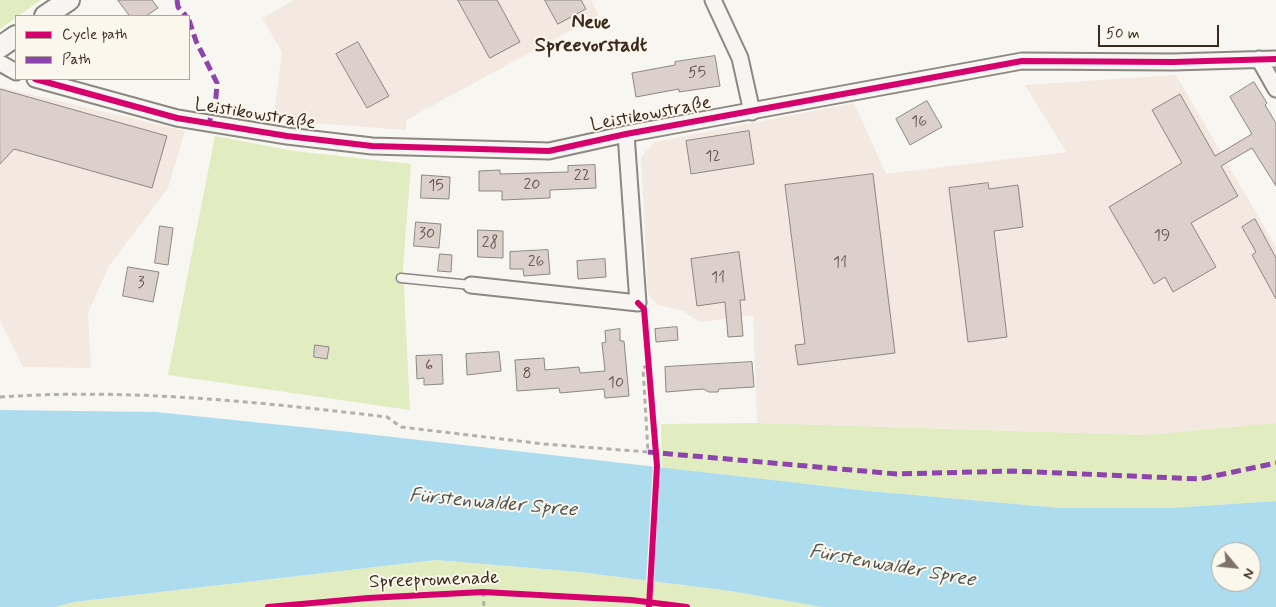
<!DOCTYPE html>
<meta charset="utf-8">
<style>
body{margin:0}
#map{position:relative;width:1276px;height:607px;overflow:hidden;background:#f8f6f0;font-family:Mynerve,sans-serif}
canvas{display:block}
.legend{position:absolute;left:15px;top:15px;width:175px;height:65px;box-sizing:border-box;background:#fbf7ec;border:1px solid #aea59a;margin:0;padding:6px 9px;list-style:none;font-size:15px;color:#3b2a1e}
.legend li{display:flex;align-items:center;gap:10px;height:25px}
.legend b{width:25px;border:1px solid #aea59a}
.north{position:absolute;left:1211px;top:542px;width:50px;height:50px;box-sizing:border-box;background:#fbf7ec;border:1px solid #aea59a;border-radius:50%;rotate:118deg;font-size:14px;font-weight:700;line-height:20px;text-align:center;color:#3b2a1e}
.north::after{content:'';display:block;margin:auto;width:18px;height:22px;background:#7d7168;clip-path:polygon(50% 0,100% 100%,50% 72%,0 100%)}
.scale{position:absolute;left:1098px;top:25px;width:121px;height:22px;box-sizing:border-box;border:2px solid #3b2a1e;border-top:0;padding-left:6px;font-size:15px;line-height:18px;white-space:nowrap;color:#3b2a1e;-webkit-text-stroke:4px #fbf7ec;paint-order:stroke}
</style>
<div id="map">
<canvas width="1276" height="607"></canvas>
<ul class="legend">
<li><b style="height:6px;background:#d6006c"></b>Cycle path</li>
<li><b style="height:6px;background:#8e44ad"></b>Path</li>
</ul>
<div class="north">N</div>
<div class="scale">50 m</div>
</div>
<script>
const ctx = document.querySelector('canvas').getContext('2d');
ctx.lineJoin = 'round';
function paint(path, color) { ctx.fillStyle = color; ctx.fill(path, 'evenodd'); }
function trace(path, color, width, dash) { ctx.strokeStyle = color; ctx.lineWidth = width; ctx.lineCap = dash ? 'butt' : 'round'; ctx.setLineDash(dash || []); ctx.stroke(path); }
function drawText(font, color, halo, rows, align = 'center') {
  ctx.font = font + ' Mynerve,sans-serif'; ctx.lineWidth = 4; ctx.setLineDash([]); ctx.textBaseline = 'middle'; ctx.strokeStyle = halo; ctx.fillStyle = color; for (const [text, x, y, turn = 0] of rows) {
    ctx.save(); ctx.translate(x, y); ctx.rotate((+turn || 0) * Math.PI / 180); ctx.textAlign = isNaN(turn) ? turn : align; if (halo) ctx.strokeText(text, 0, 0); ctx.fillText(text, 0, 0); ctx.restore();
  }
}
const built = new Path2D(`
 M 294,0 L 591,0 L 599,15 L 406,120 L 406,130 L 273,120 L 282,52 L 262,18 Z
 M 1176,75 L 1276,247 L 1276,423 L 1145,435 L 757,423 L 753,315 L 700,322 L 683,311 L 658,305 L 648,294 L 641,158 L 654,142 L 854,103 L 886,174 L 1066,152 L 1025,85 Z
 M 0,87 L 185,131 L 168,188 L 109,266 L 88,313 L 91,368 L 23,367 L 0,321 Z`);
const green = new Path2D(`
 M 0,0 L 41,0 L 0,29 Z
 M 215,136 L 294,151 L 411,164 L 403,268 L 410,410 L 168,375 Z
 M 757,423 L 1145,435 L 1276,423 L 1276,501 L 1170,508 L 1061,508 L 869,491 L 662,468 L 661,424 Z
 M 436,560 L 579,572 L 730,591 L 822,607 L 56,607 L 74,602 Z`);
const water = new Path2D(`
 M 0,410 L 156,412 L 340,431 L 869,491 L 1061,508 L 1170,508 L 1276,501 L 1276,607 L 822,607 L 730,591 L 579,572 L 436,560 L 74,602 L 56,607 L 0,607 ZM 1221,552 L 1251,552 L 1251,582 L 1221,582 Z`);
const pier = new Path2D(`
 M 653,464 L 660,465 L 654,584 L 646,583 Z`);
const building = new Path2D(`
 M 118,0 L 152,0 L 158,8 L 146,16 L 130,16 Z
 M 458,0 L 497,0 L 520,42 L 490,58 Z
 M 545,0 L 581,0 L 586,9 L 558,24 Z
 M 358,42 L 389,96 L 367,108 L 336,54 Z
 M 715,56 L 720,86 L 679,92 L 679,89 L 636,97 L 632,73 L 675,65 L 675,62 Z
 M 1254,82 L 1267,103 L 1265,105 L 1276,123 L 1276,186 L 1252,148 L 1221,166 L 1238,196 L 1191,223 L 1216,267 L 1173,292 L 1165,277 L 1154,284 L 1109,207 L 1182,163 L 1152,110 L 1180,94 L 1215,156 L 1252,134 L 1230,97 Z
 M 0,89 L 167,136 L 152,188 L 14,149 L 0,164 Z
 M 927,101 L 942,127 L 910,145 L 896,119 Z
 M 749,131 L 754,164 L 691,174 L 686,141 Z
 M 595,165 L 596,188 L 550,190 L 550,198 L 502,200 L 502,191 L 479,191 L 479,171 L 500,170 L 500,174 L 568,172 L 568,166 Z
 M 873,174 L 895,353 L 798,365 L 795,345 L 805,344 L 785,185 Z
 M 422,175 L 450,177 L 449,199 L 421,198 Z
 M 988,183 L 989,189 L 1018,185 L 1023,227 L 994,231 L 1007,337 L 968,342 L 949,188 Z
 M 1255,219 L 1276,258 L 1276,299 L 1252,255 L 1256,252 L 1242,227 Z
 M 416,222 L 441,224 L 439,248 L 414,246 Z
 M 160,226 L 173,228 L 168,265 L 155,263 Z
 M 478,230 L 503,231 L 503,258 L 478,257 Z
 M 548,250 L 550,274 L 524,276 L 523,269 L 510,269 L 510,252 Z
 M 739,252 L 745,300 L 740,300 L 743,336 L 728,337 L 725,302 L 697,306 L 691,259 Z
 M 440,254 L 452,255 L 451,272 L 438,271 Z
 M 605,259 L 606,277 L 578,279 L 577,261 Z
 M 128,267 L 159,272 L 153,302 L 123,296 Z
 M 677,327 L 678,340 L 656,342 L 655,329 Z
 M 620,329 L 620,341 L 624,341 L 629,396 L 605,398 L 604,389 L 560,393 L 559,388 L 517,391 L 515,360 L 544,358 L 545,370 L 579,367 L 580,373 L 605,371 L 602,343 L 606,342 L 605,331 Z
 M 315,345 L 329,347 L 327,359 L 314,357 Z
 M 499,352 L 501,371 L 467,375 L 466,354 Z
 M 442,355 L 443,384 L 424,385 L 424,378 L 417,379 L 416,356 Z
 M 752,362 L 754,387 L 719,389 L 718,392 L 709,392 L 703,389 L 666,392 L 665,367 Z`);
const path = new Path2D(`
 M 0,397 C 129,388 259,402 387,417 L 401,427 L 544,444 L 648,452 L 643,368 L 649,365
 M 483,592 L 484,607
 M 268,607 C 339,600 411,592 482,592 C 531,592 581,597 631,600`);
const service = new Path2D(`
 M 401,278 L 471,285`);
const minor = new Path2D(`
 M 713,0 L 740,58 L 752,112
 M 1259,59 L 1276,89
 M 0,63 L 16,72
 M 35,79 L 177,118 L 287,136 L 372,146 L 549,151 L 626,134 L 1022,61 L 1173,62 L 1276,59
 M 471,285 L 638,303 L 626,134`);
const secondary = new Path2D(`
 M 45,16 L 69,0
 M 0,47 L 16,36`);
const quiet = new Path2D(`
 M 177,0 L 178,7 L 186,16
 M 189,20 L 196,41 L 217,83 L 216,97 L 209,124
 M 648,452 L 897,474 L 1013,471 L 1200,479 L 1276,463`);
const cycleway = new Path2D(`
 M 35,79 L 177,118 L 287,136 L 372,146 L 549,151 L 626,134 L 1022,61 L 1173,62 L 1276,59
 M 638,303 L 644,309 L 657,466 L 649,607
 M 268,607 L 368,598 L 483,592 L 631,600 L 687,607`);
const numberNames = [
 ["55",697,74],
 ["16",919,123],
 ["12",713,158],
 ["22",582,177],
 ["20",532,186],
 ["15",436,187],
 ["30",427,235],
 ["19",1162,237],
 ["28",490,244],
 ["26",536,263],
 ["11",840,264],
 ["11",718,279],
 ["3",141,284],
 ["6",429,367],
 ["8",527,375],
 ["10",616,384]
];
const streetNames = [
 ["Leistikowstraße",255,115,9],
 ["Leistikowstraße",651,115,-11],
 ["Spreepromenade",434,581,-2]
];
const neighbourhoodNames = [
 ["Neue",591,24],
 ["Spreevorstadt",591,47]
];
const waterNames = [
 ["Fürstenwalder Spree",493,504,5],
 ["Fürstenwalder Spree",892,567,10]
];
paint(built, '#f4e9e0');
paint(green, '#e1ecc0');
paint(water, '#aedcef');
paint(pier, '#f8f6f0');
paint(building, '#dcd0cb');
trace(building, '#8b8781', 1);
trace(service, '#8b8781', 11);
trace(minor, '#8b8781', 19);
trace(secondary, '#8b8781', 24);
trace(path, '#b3b0ac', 3, [5, 4]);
trace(service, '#f6f5f1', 8);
trace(minor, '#f6f5f1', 15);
trace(secondary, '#f6f5f1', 20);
trace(quiet, '#8e44ad', 5, [10, 5]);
trace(cycleway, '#d6006c', 6);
drawText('16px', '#635449', null, numberNames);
drawText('19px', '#3b2a1e', '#fbf7ec', streetNames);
drawText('bold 20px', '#3b2a1e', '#fbf7ec', neighbourhoodNames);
drawText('italic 20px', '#505452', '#fbf7ec', waterNames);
</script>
